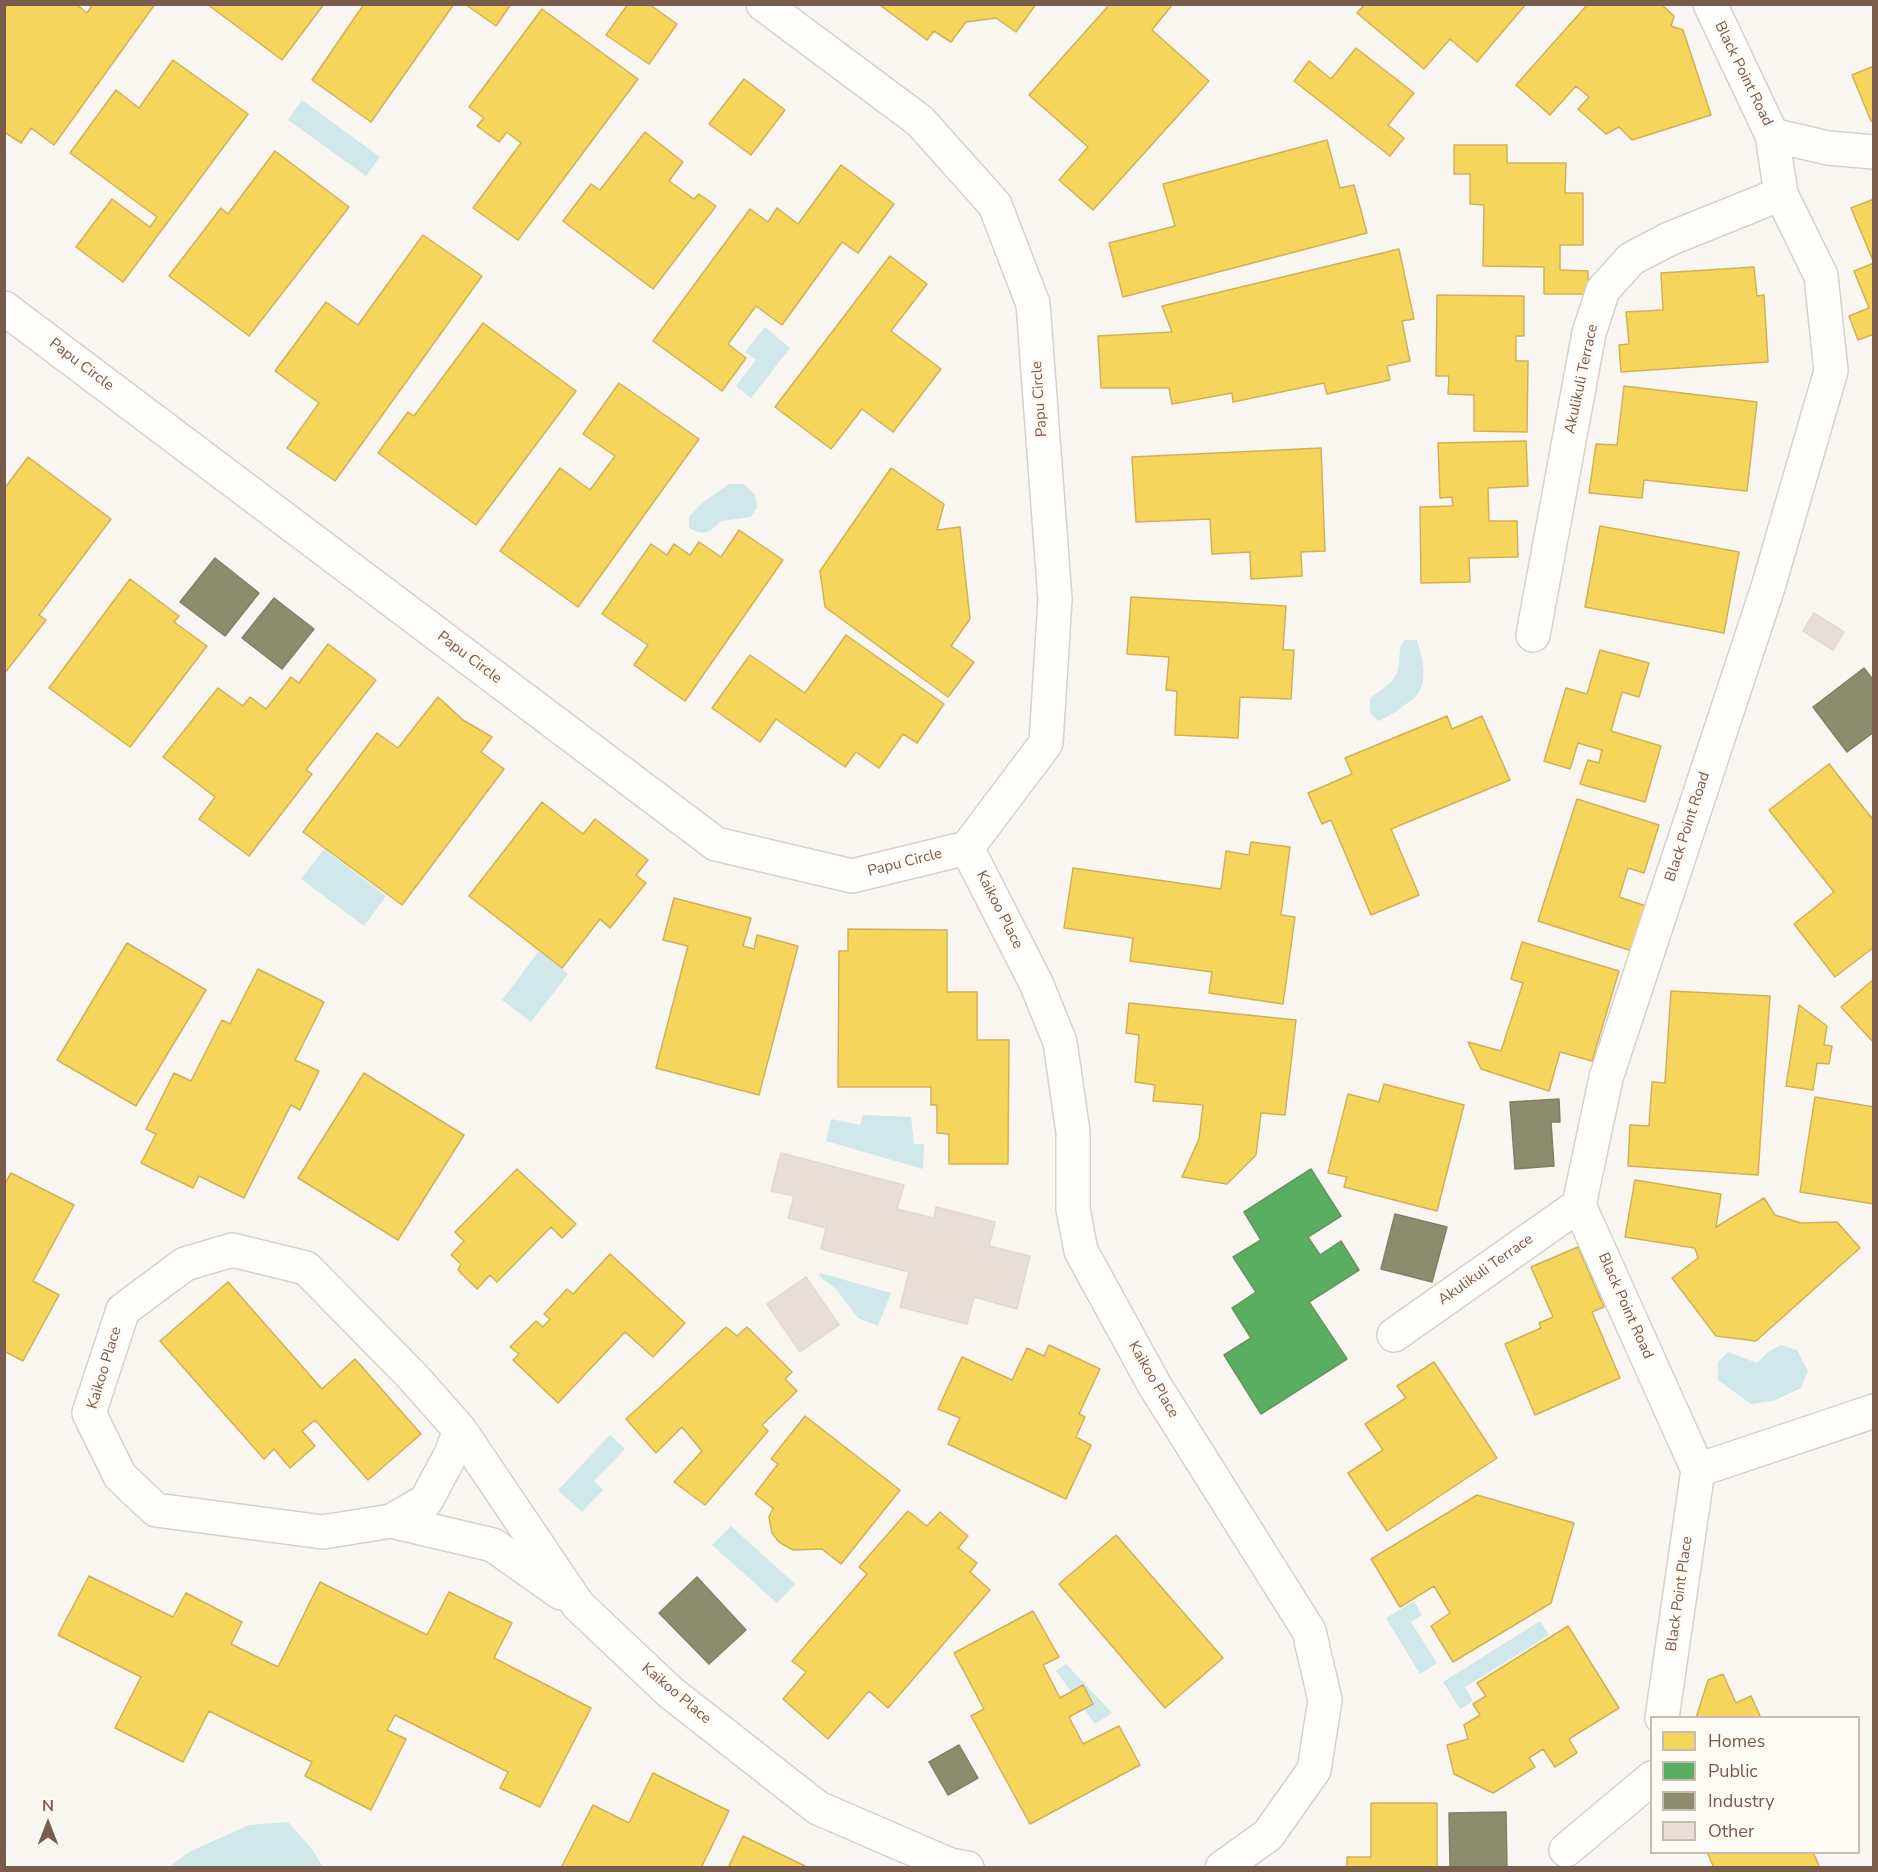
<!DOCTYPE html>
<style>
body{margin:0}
#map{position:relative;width:1878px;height:1872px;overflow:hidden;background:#f9f5f0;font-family:"Nunito Sans",sans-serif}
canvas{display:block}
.frame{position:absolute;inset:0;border:6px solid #7a5c4d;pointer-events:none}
.legend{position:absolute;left:1650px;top:1716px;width:210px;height:138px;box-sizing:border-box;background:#fffaf3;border:2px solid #cabbb1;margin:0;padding:8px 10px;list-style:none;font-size:18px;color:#7a5c4d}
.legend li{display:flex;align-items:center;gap:12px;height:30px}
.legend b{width:30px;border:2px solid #cabbb1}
.north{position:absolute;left:18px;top:1794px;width:60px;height:60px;-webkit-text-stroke:4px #fffaf3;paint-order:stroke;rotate:0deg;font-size:16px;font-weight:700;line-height:24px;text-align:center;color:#7a5c4d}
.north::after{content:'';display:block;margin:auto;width:21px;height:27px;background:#7a5c4d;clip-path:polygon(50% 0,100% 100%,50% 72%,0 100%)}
</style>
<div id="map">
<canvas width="1878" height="1872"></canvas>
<div class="frame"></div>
<ul class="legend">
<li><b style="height:16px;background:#f6d55c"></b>Homes</li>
<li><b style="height:16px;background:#5aae61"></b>Public</li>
<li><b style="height:16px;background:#8c8c6e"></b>Industry</li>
<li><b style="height:16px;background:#e6ded7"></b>Other</li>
</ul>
<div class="north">N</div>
</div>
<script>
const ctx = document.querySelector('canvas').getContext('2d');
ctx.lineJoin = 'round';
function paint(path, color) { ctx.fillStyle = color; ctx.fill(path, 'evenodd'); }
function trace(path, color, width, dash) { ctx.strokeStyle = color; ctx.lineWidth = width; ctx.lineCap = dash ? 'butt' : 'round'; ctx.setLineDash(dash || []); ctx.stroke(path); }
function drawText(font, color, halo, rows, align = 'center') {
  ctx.font = font + ' "Nunito Sans",sans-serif'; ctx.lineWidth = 6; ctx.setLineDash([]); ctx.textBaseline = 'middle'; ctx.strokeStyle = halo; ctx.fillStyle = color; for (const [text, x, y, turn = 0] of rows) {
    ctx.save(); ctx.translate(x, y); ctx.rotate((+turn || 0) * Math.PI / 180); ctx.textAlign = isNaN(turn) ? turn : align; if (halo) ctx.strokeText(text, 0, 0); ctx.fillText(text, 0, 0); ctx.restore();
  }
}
const water = new Path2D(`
 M 302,100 L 380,157 L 366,176 L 288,120 Z
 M 765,327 L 790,348 L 751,398 L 736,386 L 756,360 L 745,352 Z
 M 729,484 L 743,484 L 755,494 L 757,507 L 751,517 L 721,521 C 711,532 703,537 689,528 L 689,517 L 702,503 Z
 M 1404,640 L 1417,640 C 1422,657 1429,679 1417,695 C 1414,699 1410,701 1406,704 C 1395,712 1391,716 1378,721 L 1370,713 L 1370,698 C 1380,691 1394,683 1398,670 C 1401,657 1397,654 1404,640 Z
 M 324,849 L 386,896 L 364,926 L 301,879 Z
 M 539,951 L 568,974 L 531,1022 L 502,1000 Z
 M 863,1115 L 911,1117 L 914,1144 L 924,1144 L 923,1169 L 826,1141 L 831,1119 L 860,1125 Z
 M 820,1273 L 891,1293 L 878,1326 L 858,1318 L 836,1289 L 819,1276 Z
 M 1781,1345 L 1797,1350 L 1808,1371 L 1801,1388 L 1773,1401 L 1751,1404 L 1718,1380 L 1718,1362 L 1728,1352 L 1757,1363 L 1768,1352 Z
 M 610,1435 L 625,1449 L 594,1481 L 603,1490 L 582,1512 L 558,1490 Z
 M 731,1526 L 795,1584 L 777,1603 L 712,1545 Z
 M 1414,1601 L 1422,1615 L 1411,1622 L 1437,1663 L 1420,1674 L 1386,1618 Z
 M 1540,1621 L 1549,1635 L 1465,1687 L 1473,1701 L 1460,1709 L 1443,1682 Z
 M 1066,1664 L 1112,1713 L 1095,1724 L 1056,1671 Z
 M 288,1822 L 312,1849 L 323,1867 L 169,1867 L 189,1852 L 249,1825 Z`);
const homes = new Path2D(`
 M 8,4 L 76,4 L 87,13 L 93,4 L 155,4 L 54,145 L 31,128 L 21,143 L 4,132 L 4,9 Z
 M 207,4 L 324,4 L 282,60 Z
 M 364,4 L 454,4 L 371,122 L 312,80 Z
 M 465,4 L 511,4 L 496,26 Z
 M 628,4 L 649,4 L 677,24 L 649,64 L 606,35 Z
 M 882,4 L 1036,4 L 1016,32 L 996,18 L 966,22 L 951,42 L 934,31 L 927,40 L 881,6 Z
 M 1110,4 L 1173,4 L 1152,30 L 1209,81 L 1093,210 L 1059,180 L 1088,147 L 1029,95 Z
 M 1365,4 L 1526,4 L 1477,62 L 1450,39 L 1424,69 L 1357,13 Z
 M 1588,4 L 1661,4 L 1674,16 L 1671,26 L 1683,30 L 1711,115 L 1632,140 L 1619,127 L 1606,134 L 1578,109 L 1589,97 L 1576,86 L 1550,115 L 1516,85 Z
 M 542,9 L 638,79 L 518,240 L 473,208 L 521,143 L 507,132 L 499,142 L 477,126 L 484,118 L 469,107 Z
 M 1356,48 L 1414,93 L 1388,125 L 1404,138 L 1390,156 L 1294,81 L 1309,61 L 1331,79 Z
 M 173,60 L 248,114 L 123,282 L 76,247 L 112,199 L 150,227 L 157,217 L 70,153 L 116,90 L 139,108 Z
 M 1874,66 L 1874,121 L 1871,121 L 1852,75 Z
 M 744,79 L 785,110 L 751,155 L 709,124 Z
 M 645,132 L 683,162 L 669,181 L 694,199 L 699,194 L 716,206 L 653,289 L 563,221 L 591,184 L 600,190 Z
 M 1327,140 L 1340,188 L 1354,185 L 1367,233 L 1123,297 L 1109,243 L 1175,226 L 1163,184 Z
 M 1454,145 L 1507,145 L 1507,163 L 1566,163 L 1565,193 L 1583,193 L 1583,245 L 1560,245 L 1560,270 L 1588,271 L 1588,294 L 1544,294 L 1544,267 L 1483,266 L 1484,205 L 1470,204 L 1470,174 L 1454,174 Z
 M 275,151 L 349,207 L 249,336 L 169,276 L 221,208 L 228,214 Z
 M 841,165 L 894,204 L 858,253 L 842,242 L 782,325 L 756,306 L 728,344 L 746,358 L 722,391 L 653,341 L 750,209 L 768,222 L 777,208 L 798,224 Z
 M 1874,199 L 1874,263 L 1851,208 Z
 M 423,235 L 482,276 L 335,481 L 287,448 L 319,403 L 275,371 L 326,302 L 358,325 Z
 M 1399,249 L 1414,319 L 1402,321 L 1410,361 L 1387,366 L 1390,380 L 1327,394 L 1324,383 L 1233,402 L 1232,393 L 1172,404 L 1169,388 L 1101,388 L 1098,336 L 1172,332 L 1162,306 Z
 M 890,256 L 927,284 L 891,331 L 941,369 L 893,432 L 862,409 L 831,449 L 775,407 Z
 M 1874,263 L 1874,334 L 1858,340 L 1849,316 L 1869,308 L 1854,271 Z
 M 1754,267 L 1757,296 L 1764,295 L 1768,362 L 1621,372 L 1619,345 L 1629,344 L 1626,312 L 1663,310 L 1661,273 Z
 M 1437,295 L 1524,296 L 1524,336 L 1516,336 L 1516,361 L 1528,361 L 1527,432 L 1474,431 L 1474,395 L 1448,394 L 1449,376 L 1436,376 Z
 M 483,323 L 576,391 L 476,525 L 378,453 L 408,412 L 414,416 Z
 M 619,383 L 699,439 L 578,607 L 500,551 L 560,468 L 590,490 L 615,456 L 583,434 Z
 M 1624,386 L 1757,402 L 1747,491 L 1644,480 L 1642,498 L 1589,493 L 1596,444 L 1617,445 Z
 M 1526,441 L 1528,486 L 1488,488 L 1489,521 L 1517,521 L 1518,557 L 1469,558 L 1470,582 L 1421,583 L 1420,507 L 1453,506 L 1452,497 L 1440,498 L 1438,443 Z
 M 1321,448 L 1325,551 L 1301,552 L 1302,576 L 1251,579 L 1250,552 L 1212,554 L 1210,519 L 1136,522 L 1132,457 Z
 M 28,457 L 111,519 L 39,615 L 46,620 L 4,674 L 4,489 Z
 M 891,468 L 944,504 L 937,530 L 960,527 L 970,619 L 951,646 L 974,662 L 948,697 L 825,607 L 820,571 Z
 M 1600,526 L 1739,552 L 1724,633 L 1585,607 Z
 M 739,530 L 783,560 L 685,701 L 634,665 L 648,645 L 602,614 L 651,544 L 667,555 L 674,544 L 690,555 L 699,542 L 721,557 Z
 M 130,579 L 179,616 L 174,622 L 207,646 L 130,747 L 49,688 Z
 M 1131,597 L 1286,606 L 1283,650 L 1294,650 L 1291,699 L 1240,697 L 1238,738 L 1175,735 L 1177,691 L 1166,690 L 1169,657 L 1127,654 Z
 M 846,635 L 944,704 L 917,743 L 903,734 L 879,768 L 856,752 L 845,767 L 776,719 L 760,742 L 712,708 L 750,655 L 805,693 Z
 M 328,644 L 376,680 L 306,770 L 312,774 L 249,856 L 199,819 L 215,797 L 163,757 L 218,688 L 243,706 L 250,697 L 266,709 L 291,677 L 299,683 Z
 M 1600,650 L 1649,663 L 1639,697 L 1622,692 L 1611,731 L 1661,746 L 1645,802 L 1580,784 L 1588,760 L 1599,763 L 1602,750 L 1578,743 L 1570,769 L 1544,761 L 1566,688 L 1587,694 Z
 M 438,697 L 463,720 L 492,737 L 481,752 L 504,769 L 402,905 L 303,832 L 377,733 L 398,748 Z
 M 1447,716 L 1452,729 L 1482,716 L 1510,780 L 1391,829 L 1419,895 L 1371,915 L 1331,820 L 1322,824 L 1308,793 L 1352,774 L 1345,758 Z
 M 1829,764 L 1874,821 L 1874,947 L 1835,977 L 1794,924 L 1834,892 L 1769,810 Z
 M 1577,799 L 1659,825 L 1644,873 L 1628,868 L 1619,897 L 1646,906 L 1632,951 L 1538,921 Z
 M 542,802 L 583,834 L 595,819 L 648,860 L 636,875 L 646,883 L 610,928 L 600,919 L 562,968 L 469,896 Z
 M 1251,842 L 1290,847 L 1281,915 L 1295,917 L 1283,1004 L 1209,993 L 1212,972 L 1130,961 L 1133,938 L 1064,928 L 1073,868 L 1221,889 L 1226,851 L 1249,855 Z
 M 674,898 L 751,918 L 743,946 L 754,949 L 757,935 L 798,946 L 759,1095 L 656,1068 L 688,946 L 663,940 Z
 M 848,929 L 947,930 L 947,992 L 977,992 L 977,1040 L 1009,1040 L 1008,1164 L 949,1164 L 949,1134 L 937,1133 L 937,1105 L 931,1105 L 931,1087 L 838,1087 L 839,951 L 848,951 Z
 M 1522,942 L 1619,971 L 1592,1061 L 1560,1052 L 1549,1091 L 1481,1069 L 1468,1042 L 1501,1051 L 1523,983 L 1511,979 Z
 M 127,943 L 206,990 L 136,1106 L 57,1060 Z
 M 258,969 L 324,1002 L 295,1060 L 319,1071 L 300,1110 L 291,1105 L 244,1198 L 199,1176 L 193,1188 L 141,1163 L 156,1134 L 146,1129 L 174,1073 L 191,1081 L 222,1020 L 230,1024 Z
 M 1874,979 L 1874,1043 L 1841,1007 Z
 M 1671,991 L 1770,996 L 1758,1175 L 1628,1166 L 1630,1125 L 1649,1126 L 1652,1082 L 1665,1083 Z
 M 1129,1003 L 1296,1020 L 1285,1115 L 1261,1113 L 1256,1155 L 1227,1184 L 1182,1177 L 1199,1139 L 1203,1105 L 1153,1101 L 1155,1085 L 1135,1082 L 1139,1035 L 1126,1033 Z
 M 1799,1005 L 1827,1026 L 1824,1045 L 1832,1046 L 1829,1064 L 1817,1063 L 1813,1090 L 1786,1086 Z
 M 364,1073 L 464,1135 L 398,1240 L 298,1178 Z
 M 1384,1084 L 1464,1105 L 1437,1211 L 1344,1187 L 1347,1177 L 1328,1173 L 1348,1094 L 1379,1102 Z
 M 1815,1097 L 1874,1107 L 1874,1204 L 1800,1192 Z
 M 517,1169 L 576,1224 L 562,1238 L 551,1227 L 497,1282 L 490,1275 L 477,1289 L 458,1270 L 461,1264 L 451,1255 L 464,1241 L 455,1232 Z
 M 11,1173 L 74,1205 L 33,1281 L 59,1295 L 23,1361 L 4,1351 L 4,1185 Z
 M 1635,1180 L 1721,1194 L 1716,1227 L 1764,1198 L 1775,1215 L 1801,1223 L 1837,1222 L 1860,1248 L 1756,1341 L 1716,1336 L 1672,1278 L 1698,1258 L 1695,1248 L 1625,1237 Z
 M 1578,1247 L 1604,1307 L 1592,1312 L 1620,1378 L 1535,1415 L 1505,1344 L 1541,1328 L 1539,1323 L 1553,1317 L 1531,1267 Z
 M 610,1254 L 685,1323 L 653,1357 L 625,1332 L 558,1403 L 513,1360 L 519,1354 L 510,1347 L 536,1321 L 543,1327 L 550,1319 L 544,1314 L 567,1289 L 573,1294 Z
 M 228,1282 L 322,1389 L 355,1359 L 421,1434 L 368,1480 L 315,1420 L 302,1431 L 315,1446 L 290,1468 L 274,1449 L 264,1459 L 160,1341 Z
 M 726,1327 L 737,1336 L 747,1327 L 792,1372 L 785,1379 L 797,1391 L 762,1425 L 768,1431 L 705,1505 L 674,1482 L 702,1451 L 682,1427 L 656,1453 L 626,1419 Z
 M 1049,1345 L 1100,1369 L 1079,1414 L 1085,1417 L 1076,1437 L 1091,1445 L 1066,1499 L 948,1444 L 960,1418 L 938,1409 L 962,1357 L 1012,1380 L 1027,1348 L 1044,1356 Z
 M 1434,1362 L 1497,1458 L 1387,1531 L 1348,1473 L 1383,1450 L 1365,1424 L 1406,1398 L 1397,1386 Z
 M 805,1416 L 900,1490 L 841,1564 L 822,1549 L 793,1550 L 779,1542 L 772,1533 L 769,1517 L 773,1508 L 755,1494 L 778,1464 L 771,1459 Z
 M 1477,1495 L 1574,1523 L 1551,1603 L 1453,1662 L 1431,1626 L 1450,1613 L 1434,1586 L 1400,1607 L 1371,1559 Z
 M 908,1511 L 927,1526 L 940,1512 L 968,1536 L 958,1548 L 977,1563 L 970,1572 L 990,1590 L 888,1708 L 869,1691 L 828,1739 L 783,1699 L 806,1672 L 792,1661 L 867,1574 L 859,1567 Z
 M 1116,1535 L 1223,1658 L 1165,1708 L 1059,1584 Z
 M 89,1576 L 173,1617 L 186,1593 L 242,1622 L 231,1644 L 278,1667 L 320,1582 L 427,1635 L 449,1592 L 512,1623 L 494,1658 L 591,1708 L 540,1807 L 500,1788 L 508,1772 L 395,1715 L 387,1730 L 406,1739 L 371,1810 L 305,1776 L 312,1762 L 209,1711 L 183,1762 L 115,1728 L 141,1677 L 58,1635 Z
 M 1033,1611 L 1059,1657 L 1043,1665 L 1060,1698 L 1083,1685 L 1093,1704 L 1069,1717 L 1083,1744 L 1119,1726 L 1140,1765 L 1030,1824 L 971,1716 L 984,1709 L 954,1653 Z
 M 1568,1626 L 1619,1708 L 1569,1739 L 1577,1753 L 1555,1767 L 1543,1749 L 1529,1758 L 1535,1767 L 1493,1793 L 1454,1774 L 1447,1745 L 1468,1739 L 1464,1725 L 1480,1715 L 1473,1704 L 1486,1696 L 1477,1683 Z
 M 1723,1674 L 1736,1703 L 1751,1696 L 1761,1718 L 1696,1718 L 1708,1680 Z
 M 653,1773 L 729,1811 L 701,1868 L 561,1868 L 593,1805 L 629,1823 Z
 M 1371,1803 L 1437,1803 L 1437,1868 L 1347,1868 L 1347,1857 L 1371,1857 Z
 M 743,1836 L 809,1868 L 728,1868 Z
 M 1707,1852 L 1813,1852 L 1820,1868 L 1714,1868 Z`);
const public = new Path2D(`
 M 1311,1169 L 1341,1216 L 1308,1237 L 1320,1255 L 1341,1241 L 1359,1270 L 1309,1302 L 1347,1359 L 1261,1414 L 1224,1355 L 1251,1338 L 1232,1308 L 1256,1292 L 1233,1257 L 1261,1240 L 1244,1212 Z`);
const industry = new Path2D(`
 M 215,558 L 259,593 L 225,636 L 180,602 Z
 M 274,598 L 314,629 L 282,669 L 242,638 Z
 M 1864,668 L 1874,681 L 1874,732 L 1847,752 L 1813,707 Z
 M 1559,1099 L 1560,1122 L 1551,1122 L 1554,1166 L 1515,1169 L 1510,1102 Z
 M 1395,1214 L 1447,1227 L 1432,1282 L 1381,1269 Z
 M 697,1577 L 746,1630 L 709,1664 L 659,1613 Z
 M 959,1745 L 978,1778 L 948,1795 L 929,1762 Z
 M 1506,1812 L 1507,1868 L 1450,1868 L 1449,1813 Z`);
const building = new Path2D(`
 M 1814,613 L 1844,632 L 1833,650 L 1803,631 Z
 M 781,1153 L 904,1185 L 897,1209 L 934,1218 L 936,1207 L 995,1222 L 989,1246 L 1030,1256 L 1017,1309 L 974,1297 L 967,1324 L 900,1307 L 909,1272 L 821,1249 L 826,1228 L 788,1218 L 794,1196 L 771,1191 Z
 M 806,1277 L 839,1325 L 800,1352 L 767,1304 Z`);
const minor = new Path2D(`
 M 1772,135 L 1828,148 L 1874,152
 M 4,308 L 716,844 L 852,876 L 967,848 L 1046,743 L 1055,599 L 1033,304 L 995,205 L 920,121 L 763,4
 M 1533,635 L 1589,333 L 1603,290 L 1631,259 L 1669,239 L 1781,194
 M 967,848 L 1036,983 L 1060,1042 L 1073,1132 L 1073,1209 L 1081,1251 L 1155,1386 L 1309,1631 L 1325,1700 L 1314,1770 L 1268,1835 L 1222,1868
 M 1394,1335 L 1579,1205
 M 460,1430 L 451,1454 L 426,1501 L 391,1521 L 323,1532 L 156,1510 L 120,1476 L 89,1413 L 123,1310 L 185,1264 L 232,1250 L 306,1268 L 413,1377 L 460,1430 L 578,1605 L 670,1692 L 818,1808 L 950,1865 L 967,1868
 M 1698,1470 L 1579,1205 L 1606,1078 L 1769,584 L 1831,371 L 1821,276 L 1781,194 L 1772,135 L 1710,4
 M 1698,1470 L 1874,1411
 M 391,1521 L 493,1545 L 561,1593
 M 1662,1718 L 1698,1470
 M 1566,1850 L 1652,1778`);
const streetNames = [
 ["Black Point Road",1743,74,64],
 ["Papu Circle",81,365,37],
 ["Akulikuli Terrace",1582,379,-78],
 ["Papu Circle",1040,399,-94],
 ["Papu Circle",469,658,37],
 ["Black Point Road",1688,827,-72],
 ["Papu Circle",905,863,-14],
 ["Kaikoo Place",999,910,63],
 ["Akulikuli Terrace",1486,1270,-35],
 ["Black Point Road",1625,1306,66],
 ["Kaikoo Place",105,1368,-73],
 ["Kaikoo Place",1153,1380,60],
 ["Black Point Place",1680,1594,-82],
 ["Kaikoo Place",676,1694,40]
];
paint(water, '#d0e8ea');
paint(homes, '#f6d55c');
trace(homes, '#d1b158', 1.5);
paint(public, '#5aae61');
trace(public, '#64955b', 1.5);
paint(industry, '#8c8c6e');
trace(industry, '#877e64', 1.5);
paint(building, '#e6ded7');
trace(building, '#e2d8d2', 1.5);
trace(minor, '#d7d1cb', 36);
trace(minor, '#fefefd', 33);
drawText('15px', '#7a5c4d', '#fffaf3', streetNames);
</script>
